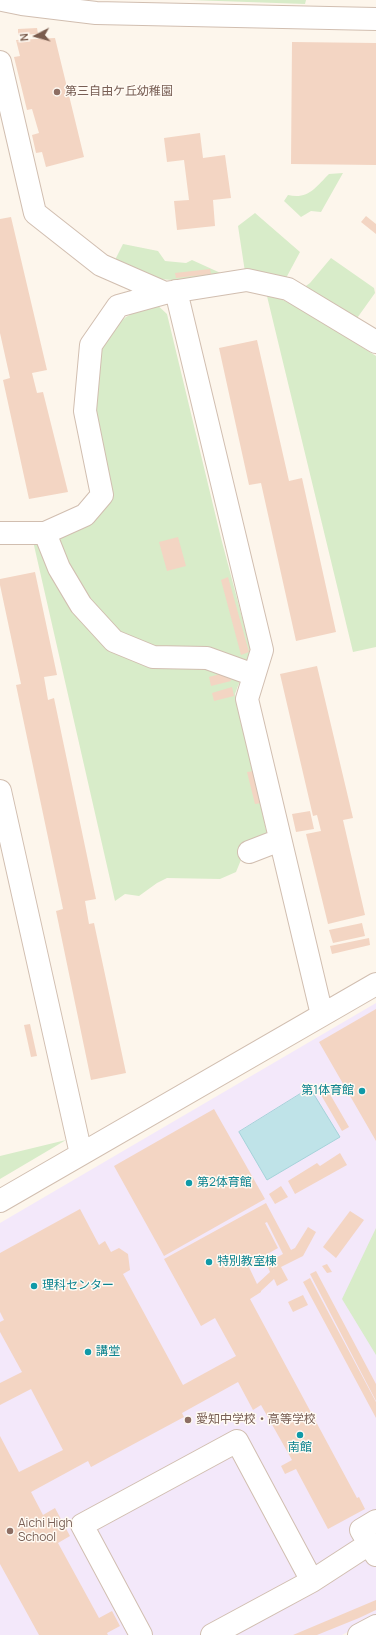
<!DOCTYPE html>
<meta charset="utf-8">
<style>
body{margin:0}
#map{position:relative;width:376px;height:1635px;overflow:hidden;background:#fdf6ec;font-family:Manrope,sans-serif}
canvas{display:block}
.north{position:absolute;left:16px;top:16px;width:40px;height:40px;-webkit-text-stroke:3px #fffaf3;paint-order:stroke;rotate:264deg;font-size:11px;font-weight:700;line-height:16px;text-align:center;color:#7a5c4d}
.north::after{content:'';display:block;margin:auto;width:14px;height:18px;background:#7a5c4d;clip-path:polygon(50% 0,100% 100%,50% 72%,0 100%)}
</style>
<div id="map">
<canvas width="376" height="1635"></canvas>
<div class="north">N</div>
</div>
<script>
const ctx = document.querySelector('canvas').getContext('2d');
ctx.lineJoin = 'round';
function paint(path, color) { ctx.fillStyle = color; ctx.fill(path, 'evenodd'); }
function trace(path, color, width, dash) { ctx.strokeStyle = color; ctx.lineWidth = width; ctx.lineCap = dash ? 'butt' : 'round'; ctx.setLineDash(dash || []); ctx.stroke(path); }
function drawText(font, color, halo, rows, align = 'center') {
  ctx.font = font + ' Manrope,"Noto Sans JP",sans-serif'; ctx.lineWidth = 3; ctx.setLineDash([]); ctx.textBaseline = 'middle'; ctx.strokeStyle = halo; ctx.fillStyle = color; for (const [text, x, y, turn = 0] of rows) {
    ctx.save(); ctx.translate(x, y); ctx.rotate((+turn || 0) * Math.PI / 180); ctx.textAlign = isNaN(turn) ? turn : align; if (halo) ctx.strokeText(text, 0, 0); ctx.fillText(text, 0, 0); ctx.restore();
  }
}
const education = new Path2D(`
 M 376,1003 L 376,1617 L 342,1635 L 0,1635 L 0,1223 Z`);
const green = new Path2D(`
 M 190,0 L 306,0 L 305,4 Z
 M 343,173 L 321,212 L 311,211 L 301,217 L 284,201 L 288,195 C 308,200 316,187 329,174 Z
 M 255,213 L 300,252 L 285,280 L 245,272 L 238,226 Z
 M 123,244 L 158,251 L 165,261 L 186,263 L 192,260 L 225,275 L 182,281 L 150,278 L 114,262 Z
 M 331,258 L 374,288 L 375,293 L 355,321 L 303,288 L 310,283 Z
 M 266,292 L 300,308 L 376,356 L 376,647 L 353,652 Z
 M 154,302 L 167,314 L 221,538 L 251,651 L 235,694 L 268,838 L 243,855 L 236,872 L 220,879 L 167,878 L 157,883 L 139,896 L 125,894 L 115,901 L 33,541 L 99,512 L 93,415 L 94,371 L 105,339 L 112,329 L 126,317 Z
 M 66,1140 L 0,1179 L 0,1156 Z
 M 376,1228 L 376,1355 L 342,1299 Z`);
const water = new Path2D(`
 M 310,1088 L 340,1137 L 267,1180 L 239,1132 Z`);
const building = new Path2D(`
 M 37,28 L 38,34 L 18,35 L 18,29 Z
 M 55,38 L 84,157 L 46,167 L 42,152 L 36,153 L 32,135 L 39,133 L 32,109 L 27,110 L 14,57 L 20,56 L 16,40 Z
 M 292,42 L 376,43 L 376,165 L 291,164 Z
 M 200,133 L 203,158 L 225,155 L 231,198 L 213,200 L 215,226 L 177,230 L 174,201 L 189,200 L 184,160 L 167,162 L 164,138 Z
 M 366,216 L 376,224 L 376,234 L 361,222 Z
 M 11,217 L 47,370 L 32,373 L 37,393 L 43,392 L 68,492 L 29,499 L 3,380 L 10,378 L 0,333 L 0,219 Z
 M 210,269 L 211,274 L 176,278 L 175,273 Z
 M 257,340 L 289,481 L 302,478 L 336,632 L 296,641 L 261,483 L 249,485 L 219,348 Z
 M 178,537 L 186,566 L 167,571 L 159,542 Z
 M 35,572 L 57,675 L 44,677 L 48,700 L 54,698 L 96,899 L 85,901 L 89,924 L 94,923 L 126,1073 L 91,1080 L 56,911 L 63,909 L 16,685 L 21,684 L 0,585 L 0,579 Z
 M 228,577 L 249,652 L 241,655 L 221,580 Z
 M 317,666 L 353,818 L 343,820 L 365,915 L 328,924 L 306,834 L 321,831 L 317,815 L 313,816 L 280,674 Z
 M 228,672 L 231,681 L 211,686 L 209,677 Z
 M 232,687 L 234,696 L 214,701 L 212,693 Z
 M 254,771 L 262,803 L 255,804 L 247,772 Z
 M 310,811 L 314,829 L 296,832 L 292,814 Z
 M 362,923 L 365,936 L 333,943 L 329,930 Z
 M 369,938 L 370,945 L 332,954 L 330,946 Z
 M 376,1009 L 376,1141 L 319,1042 Z
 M 30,1024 L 37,1056 L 31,1057 L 24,1025 Z
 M 324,1084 L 349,1127 L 342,1131 L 317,1088 Z
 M 214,1109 L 265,1199 L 164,1256 L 114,1166 Z
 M 340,1153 L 347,1165 L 295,1194 L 288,1181 L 317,1163 L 320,1166 Z
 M 281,1186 L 288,1197 L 275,1204 L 269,1194 Z
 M 266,1203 L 291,1250 L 295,1248 L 308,1227 L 316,1232 L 303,1256 L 281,1267 L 288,1280 L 277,1286 L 274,1279 L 261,1291 L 261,1292 L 250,1299 L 357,1498 L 359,1497 L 365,1509 L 328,1529 L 296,1469 L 285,1474 L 281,1466 L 292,1460 L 261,1405 L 253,1410 L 238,1382 L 182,1413 L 184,1417 L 91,1467 L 88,1461 L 31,1492 L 43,1515 L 55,1508 L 70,1536 L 58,1543 L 99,1618 L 112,1611 L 120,1626 L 107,1633 L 108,1635 L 39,1635 L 0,1564 L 0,1436 L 19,1472 L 63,1450 L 31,1389 L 0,1405 L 0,1383 L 22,1372 L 0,1332 L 0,1322 L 4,1320 L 0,1312 L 0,1253 L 80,1209 L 99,1245 L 105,1241 L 111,1252 L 119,1248 L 128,1254 L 130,1270 L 123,1274 L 183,1385 L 236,1356 L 215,1318 L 201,1326 L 164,1259 ZM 267,1222 L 283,1254 L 266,1263 L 270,1272 L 257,1284 L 248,1265 L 278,1248 L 265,1223 Z
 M 350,1211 L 364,1220 L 336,1258 L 323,1247 Z
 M 327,1264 L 332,1272 L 327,1273 L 322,1266 Z
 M 316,1271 L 376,1384 L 376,1401 L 310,1274 Z
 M 310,1278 L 376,1402 L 376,1418 L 303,1282 Z
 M 303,1295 L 308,1305 L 293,1312 L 288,1302 Z
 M 376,1600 L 376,1610 L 359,1618 L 317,1635 L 293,1635 Z`);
const minor = new Path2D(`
 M 2,0 L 22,4 L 96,13 L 376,19
 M 0,62 L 35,213 L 101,265 L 165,293 L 247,280 L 288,289 L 376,342
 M 176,291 L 262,650 L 247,699 L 322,1015
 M 0,533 L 45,533 L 85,515 L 102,495 L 85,411 L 91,345 L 118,306 L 165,293
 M 45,533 L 59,568 L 81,605 L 114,641 L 153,657 L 207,658 L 254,675
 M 0,791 L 81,1154
 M 249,852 L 280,840
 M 0,1201 L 376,984
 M 376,1521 L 361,1530 L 376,1555
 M 312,1581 L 369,1544
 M 141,1635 L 82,1525 L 237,1441 L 312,1581 L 212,1635
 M 359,1635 L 376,1626`);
const markers = [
 [57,92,4,"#8d6e63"],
 [362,1091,4,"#0f9aa8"],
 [189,1183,4,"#0f9aa8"],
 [209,1262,4,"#0f9aa8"],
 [34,1286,4,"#0f9aa8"],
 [88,1352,4,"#0f9aa8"],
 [188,1420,4,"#8d6e63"],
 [300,1435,4,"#0f9aa8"],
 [10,1531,4,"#8d6e63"]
];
const educationNames = [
 ["第三自由ケ丘幼稚園",65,92],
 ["愛知中学校・高等学校",196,1420],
 ["Aichi High",18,1524],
 ["School",18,1538]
];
const cultureNames = [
 ["第1体育館",354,1091,"right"],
 ["第2体育館",197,1183],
 ["特別教室棟",217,1262],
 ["理科センター",42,1286],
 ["講堂",96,1352],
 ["南館",300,1448,"center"]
];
paint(education, '#f3e8fa');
paint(green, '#d8ecc9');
paint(water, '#bfe3e8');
trace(water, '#a5d3da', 1);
paint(building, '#f3d5c3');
trace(minor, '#d1beb0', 24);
trace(minor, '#fff', 22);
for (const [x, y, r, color] of markers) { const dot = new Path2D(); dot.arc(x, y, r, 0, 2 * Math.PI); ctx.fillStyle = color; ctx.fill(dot); trace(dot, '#fffaf3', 1.5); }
drawText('12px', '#785e54', '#fffaf3', educationNames, 'left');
drawText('12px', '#0d838f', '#fffaf3', cultureNames, 'left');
</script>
